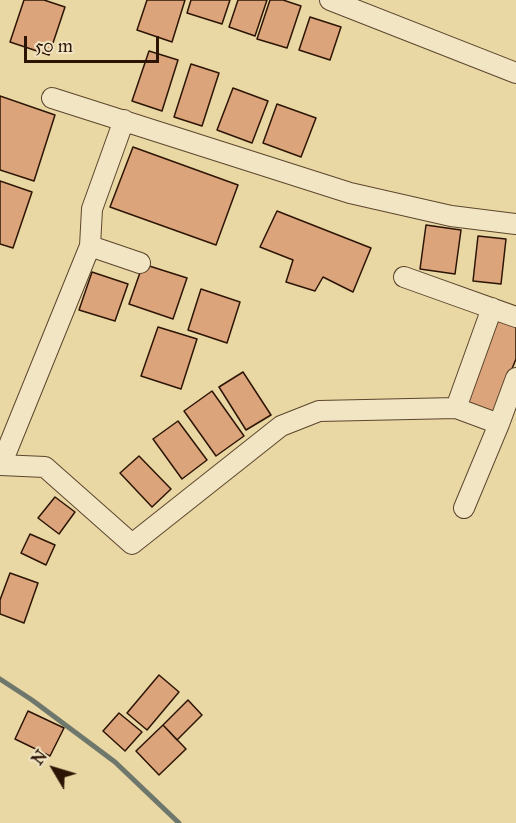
<!DOCTYPE html>
<style>
body{margin:0}
#map{position:relative;width:516px;height:823px;overflow:hidden;background:#e9d7a4;font-family:"IM FELL Great Primer",serif}
canvas{display:block}
.north{position:absolute;left:24px;top:739px;width:60px;height:60px;-webkit-text-stroke:4px #f1e5c4;paint-order:stroke;rotate:308deg;font-size:16px;font-weight:700;line-height:24px;text-align:center;color:#2d1505}
.north::after{content:'';display:block;margin:auto;width:21px;height:27px;background:#2d1505;clip-path:polygon(50% 0,100% 100%,50% 72%,0 100%)}
.scale{position:absolute;left:24px;top:36px;width:135px;height:27px;box-sizing:border-box;border:3px solid #2d1505;border-top:0;padding-left:8px;font-size:18px;line-height:21px;white-space:nowrap;color:#2d1505;-webkit-text-stroke:4px #f1e5c4;paint-order:stroke}
</style>
<div id="map">
<canvas width="516" height="823"></canvas>
<div class="north">N</div>
<div class="scale">50 m</div>
</div>
<script>
const ctx = document.querySelector('canvas').getContext('2d');
ctx.lineJoin = 'round';
function trace(path, color, width, dash) { ctx.strokeStyle = color; ctx.lineWidth = width; ctx.lineCap = dash ? 'butt' : 'round'; ctx.setLineDash(dash || []); ctx.stroke(path); }
function paint(path, color) { ctx.fillStyle = color; ctx.fill(path, 'evenodd'); }
const stream = new Path2D(`
 M 0,679 L 32,700 L 115,762 L 179,823`);
const building = new Path2D(`
 M 24,0 L 44,0 L 65,7 L 49,55 L 10,42 Z
 M 147,0 L 185,0 L 172,42 L 137,30 Z
 M 191,0 L 230,0 L 222,24 L 187,13 Z
 M 238,0 L 267,0 L 255,36 L 229,27 Z
 M 270,0 L 283,0 L 301,6 L 287,48 L 257,39 Z
 M 310,17 L 341,27 L 330,60 L 299,50 Z
 M 149,51 L 178,60 L 162,111 L 132,101 Z
 M 191,64 L 219,73 L 202,126 L 174,117 Z
 M 233,88 L 268,101 L 252,143 L 217,130 Z
 M 0,96 L 55,115 L 34,181 L 0,170 Z
 M 277,104 L 316,118 L 301,157 L 263,143 Z
 M 133,147 L 238,185 L 216,245 L 110,207 Z
 M 0,181 L 32,192 L 13,248 L 0,244 Z
 M 277,211 L 371,248 L 353,292 L 323,277 L 315,291 L 286,282 L 293,260 L 260,247 Z
 M 426,225 L 461,230 L 455,274 L 420,269 Z
 M 478,236 L 506,239 L 501,284 L 473,281 Z
 M 143,264 L 187,278 L 173,319 L 129,304 Z
 M 92,272 L 128,284 L 115,321 L 79,310 Z
 M 201,289 L 240,302 L 227,343 L 188,330 Z
 M 497,319 L 516,326 L 516,359 L 493,415 L 466,401 Z
 M 158,327 L 197,339 L 181,389 L 141,376 Z
 M 243,372 L 271,415 L 246,430 L 219,387 Z
 M 212,391 L 244,436 L 216,456 L 184,411 Z
 M 178,421 L 207,460 L 182,479 L 153,439 Z
 M 139,456 L 171,489 L 152,507 L 120,473 Z
 M 55,497 L 75,512 L 59,534 L 38,518 Z
 M 30,534 L 55,545 L 46,565 L 21,553 Z
 M 10,573 L 38,583 L 24,623 L 0,614 L 0,600 Z
 M 159,675 L 179,692 L 147,730 L 127,713 Z
 M 188,700 L 202,715 L 177,740 L 163,725 Z
 M 28,711 L 64,728 L 50,756 L 15,739 Z
 M 119,713 L 142,732 L 125,751 L 103,731 Z
 M 163,725 L 186,749 L 159,775 L 136,751 Z`);
const minor = new Path2D(`
 M 330,0 L 516,73
 M 52,98 L 350,193 L 451,216 L 516,224
 M 90,246 L 140,263
 M 404,277 L 516,317
 M 492,308 L 456,408 L 499,424 L 516,378
 M 0,465 L 45,467 L 132,544 L 281,426 L 319,411 L 456,408
 M 1,465 L 90,246 L 92,209 L 124,120
 M 464,508 L 499,424`);
trace(stream, '#6e776b', 5);
paint(building, '#dba47b');
trace(building, '#2d1505', 1.5);
trace(minor, '#5c462d', 22);
trace(minor, '#f1e5c4', 20);
</script>
